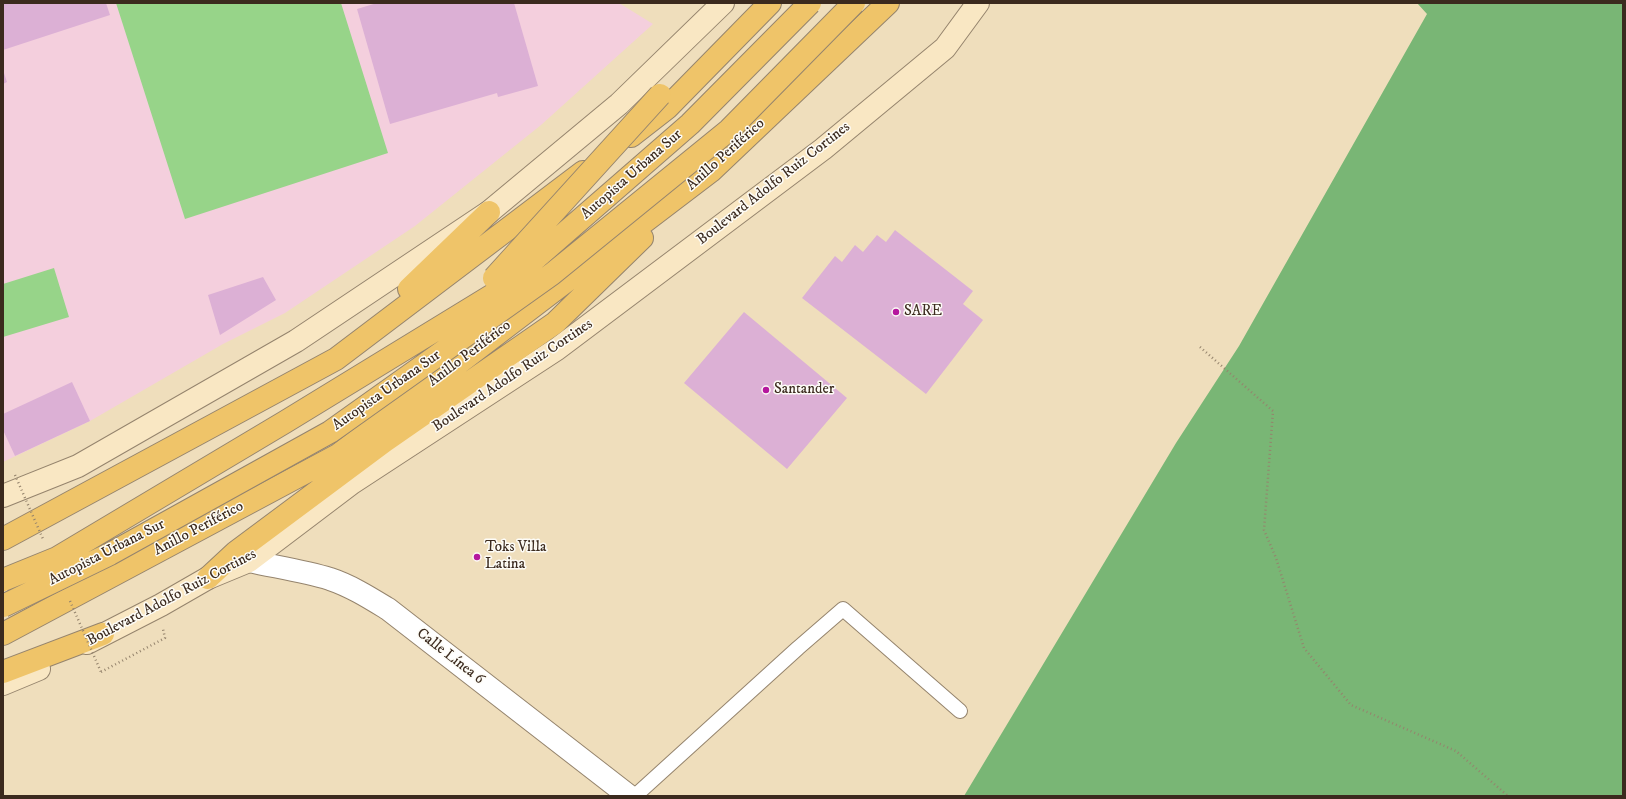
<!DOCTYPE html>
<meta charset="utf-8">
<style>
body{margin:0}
#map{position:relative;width:1626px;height:799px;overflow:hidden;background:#efdebc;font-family:"IM FELL DW Pica",serif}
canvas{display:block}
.frame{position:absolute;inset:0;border:4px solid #3b2a1e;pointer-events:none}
</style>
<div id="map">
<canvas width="1626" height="799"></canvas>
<div class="frame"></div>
</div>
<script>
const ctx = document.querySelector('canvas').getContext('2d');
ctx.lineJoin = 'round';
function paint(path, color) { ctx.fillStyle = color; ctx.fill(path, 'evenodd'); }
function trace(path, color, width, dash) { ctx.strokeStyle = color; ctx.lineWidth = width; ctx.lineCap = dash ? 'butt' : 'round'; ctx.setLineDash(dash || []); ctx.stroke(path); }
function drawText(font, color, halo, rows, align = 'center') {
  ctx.font = font + ' "IM FELL DW Pica",serif'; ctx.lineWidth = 3; ctx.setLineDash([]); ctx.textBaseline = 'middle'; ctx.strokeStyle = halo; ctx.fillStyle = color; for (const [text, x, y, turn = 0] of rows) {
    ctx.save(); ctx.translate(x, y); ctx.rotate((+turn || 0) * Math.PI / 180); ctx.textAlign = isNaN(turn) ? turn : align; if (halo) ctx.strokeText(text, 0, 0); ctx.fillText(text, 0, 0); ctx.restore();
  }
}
const built = new Path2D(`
 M 3,3 L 619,3 L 653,24 L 541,125 L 415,226 L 285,313 L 223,344 L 90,421 L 3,462 Z`);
const green = new Path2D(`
 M 116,3 L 341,3 L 388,153 L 185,219 Z
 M 54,268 L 69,317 L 3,337 L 3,284 Z`);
const forest = new Path2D(`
 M 1417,3 L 1623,3 L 1623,796 L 964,796 L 1176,443 L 1239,346 L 1427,14 Z`);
const building = new Path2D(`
 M 3,3 L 106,3 L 110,15 L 3,50 Z
 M 377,3 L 514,3 L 538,86 L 498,97 L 497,93 L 390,124 L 357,9 Z
 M 3,70 L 7,82 L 3,84 Z
 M 895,230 L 973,291 L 963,304 L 983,320 L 926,394 L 802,298 L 835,256 L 842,262 L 855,245 L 863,252 L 877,235 L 886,242 Z
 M 263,277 L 276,300 L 220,335 L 208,295 Z
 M 744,312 L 847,398 L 787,469 L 684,383 Z
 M 72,382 L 90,421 L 15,456 L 3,430 L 3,414 Z`);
const path = new Path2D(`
 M 1200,347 L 1273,411 L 1264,530 L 1276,558 L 1304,648 L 1351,705 L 1456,751 L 1508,796
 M 101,672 L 165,638 L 163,629`);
const service = new Path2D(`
 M 635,796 L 798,648 L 843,609 L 960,711`);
const tertiary = new Path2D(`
 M 249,561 C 276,567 304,571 330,579 C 351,586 370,598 388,609 L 629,796`);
const secondary = new Path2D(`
 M 3,496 L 78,466 L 296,341 L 489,212 L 619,104 L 723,3
 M 87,643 L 161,605 L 208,578 L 249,561 L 352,483 L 557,349 L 823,149 L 945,48 L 978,3
 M 3,684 L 39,669`);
const motorway = new Path2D(`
 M 631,136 L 667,108 L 770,3
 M 409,289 L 489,212
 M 3,539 L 336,359 L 583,172
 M 208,578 L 236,552 L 385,441 L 555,323 L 642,238
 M 3,634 L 338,455 L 711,171 L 888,3
 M 3,672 L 103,634`);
const pathBridge = new Path2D(`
 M 15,475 L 43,539
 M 70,601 L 101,672`);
const motorwayBridge = new Path2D(`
 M 494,278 L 660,95
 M 3,580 L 57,558 L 285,422 L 496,293 L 690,124 L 810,3
 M 3,606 L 110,554 L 330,432 L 552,274 L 729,130 L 854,3`);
const markers = [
 [896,312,4,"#b5179e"],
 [766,390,4,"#b5179e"],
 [477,557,4,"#b5179e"]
];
const streetNames = [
 ["Anillo Periférico",726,155,-42],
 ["Autopista Urbana Sur",632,175,-41],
 ["Boulevard Adolfo Ruiz Cortines",774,184,-38],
 ["Anillo Periférico",470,354,-37],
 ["Boulevard Adolfo Ruiz Cortines",513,376,-34],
 ["Autopista Urbana Sur",387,391,-35],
 ["Anillo Periférico",199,529,-28],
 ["Autopista Urbana Sur",107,553,-27],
 ["Boulevard Adolfo Ruiz Cortines",172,598,-28],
 ["Calle Línea 6",450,657,38]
];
const poiNames = [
 ["SARE",904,312],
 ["Santander",774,390],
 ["Toks Villa",485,548],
 ["Latina",485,565]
];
paint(built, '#f4cfdd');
paint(green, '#97d489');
paint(forest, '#79b675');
paint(building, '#dcb0d5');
trace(service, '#95846d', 16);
trace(tertiary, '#95846d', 24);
trace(secondary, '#95846d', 24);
trace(motorway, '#95846d', 24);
trace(path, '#95846d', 2.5, [1, 3]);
trace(service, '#fff', 14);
trace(tertiary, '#fff', 22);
trace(secondary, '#f9e7c3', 22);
trace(motorway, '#efc469', 22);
trace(motorwayBridge, '#95846d', 24, []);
trace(pathBridge, '#95846d', 2.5, [1, 3]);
trace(motorwayBridge, '#efc469', 22);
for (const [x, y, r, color] of markers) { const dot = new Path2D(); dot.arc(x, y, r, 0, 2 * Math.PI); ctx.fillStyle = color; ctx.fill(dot); trace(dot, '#fdfcf7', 1.5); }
drawText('15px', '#3b2a1e', '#fdfcf7', streetNames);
drawText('15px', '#3b2a1e', '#fdfcf7', poiNames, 'left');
</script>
